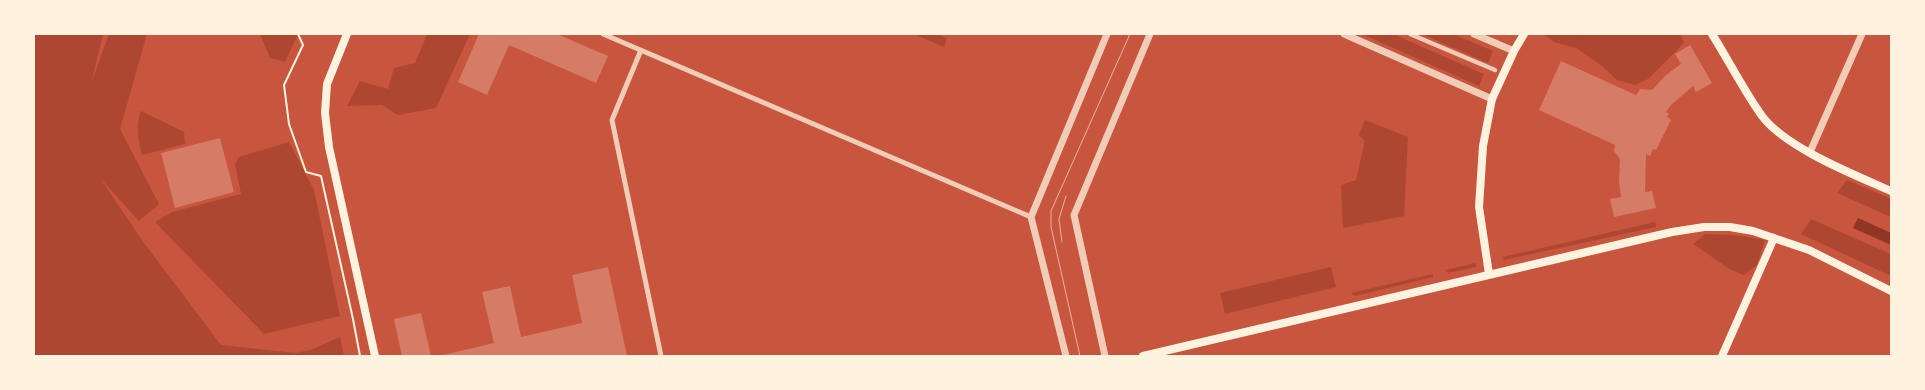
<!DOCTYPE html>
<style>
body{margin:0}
#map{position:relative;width:1925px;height:390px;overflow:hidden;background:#c8553d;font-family:"Open Sans",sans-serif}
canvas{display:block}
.frame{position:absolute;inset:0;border:35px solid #fff3e0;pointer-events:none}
</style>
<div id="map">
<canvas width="1925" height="390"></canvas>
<div class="frame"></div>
</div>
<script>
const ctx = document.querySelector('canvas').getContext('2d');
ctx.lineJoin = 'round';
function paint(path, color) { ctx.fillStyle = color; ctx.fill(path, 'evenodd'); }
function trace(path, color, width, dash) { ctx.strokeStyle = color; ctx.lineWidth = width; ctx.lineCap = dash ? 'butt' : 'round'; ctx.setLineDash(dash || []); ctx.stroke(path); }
const green = new Path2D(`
 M 34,34 L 103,34 L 91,84 L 109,34 L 147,34 L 120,129 L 159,204 L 139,221 L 100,178 L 144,243 L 221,345 L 295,353 L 311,350 L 340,337 L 344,356 L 34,356 Z
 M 260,34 L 298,34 L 285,62 L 270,58 Z
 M 431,34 L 470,34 L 436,108 L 398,115 L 382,105 L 347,106 L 360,81 L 388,89 L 394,68 L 415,63 L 427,35 Z
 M 919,34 L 937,34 L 947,38 L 944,47 L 918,36 Z
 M 1362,34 L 1393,34 L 1484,74 L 1479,86 Z
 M 1422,34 L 1453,34 L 1493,51 L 1488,63 Z
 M 1544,34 L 1680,34 L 1684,43 L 1648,79 L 1635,85 L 1617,80 L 1602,66 L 1576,48 L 1554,42 Z
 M 141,111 L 184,132 L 185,144 L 142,155 C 138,139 135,126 141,111 Z
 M 1365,120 L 1408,137 L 1404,216 L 1343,228 L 1341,185 L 1356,180 L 1365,141 L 1359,135 Z
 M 289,142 L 314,190 L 340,316 L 264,334 L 155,222 L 172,212 L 241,194 L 235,164 L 239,157 Z
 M 1847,180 L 1891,199 L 1891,217 L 1837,193 Z
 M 1811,219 L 1891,254 L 1891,276 L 1801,234 Z
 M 1655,222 L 1656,227 L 1504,260 L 1503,257 Z
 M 1705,234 L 1735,235 L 1765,240 L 1757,265 L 1744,275 L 1731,270 L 1693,244 Z
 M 1476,263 L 1476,267 L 1448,273 L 1445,270 Z
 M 1331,267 L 1336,287 L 1225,314 L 1220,293 Z
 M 1433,274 L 1433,277 L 1355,296 L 1351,293 Z`);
const water = new Path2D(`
 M 1858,218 L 1891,233 L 1891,245 L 1853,228 Z`);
const building = new Path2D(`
 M 479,34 L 557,34 L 608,56 L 596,83 L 509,45 L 487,95 L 458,82 Z
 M 1690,45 L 1712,83 L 1696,92 L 1693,86 L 1671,105 L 1666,112 L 1669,114 L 1667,117 L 1671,120 L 1656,150 L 1653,149 L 1650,156 L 1646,154 L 1645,192 L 1652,191 L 1656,208 L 1614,217 L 1610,199 L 1621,197 L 1619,182 L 1620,159 L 1614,151 L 1615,145 L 1539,110 L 1561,61 L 1636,95 L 1640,89 L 1652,90 L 1666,75 L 1681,64 L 1675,54 Z
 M 220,138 L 234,192 L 175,208 L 161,153 Z
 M 608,267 L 627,356 L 439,356 L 494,343 L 482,292 L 510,286 L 521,337 L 582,323 L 572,275 Z
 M 421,313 L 431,356 L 402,356 L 394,319 Z`);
const path = new Path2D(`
 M 298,34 L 303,45 L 284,85 L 289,124 L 306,172 L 321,176 L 353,319 L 360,356`);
const pedestrian = new Path2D(`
 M 1410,34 L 1495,70`);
const minor = new Path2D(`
 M 603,34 L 1031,217
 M 641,50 L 612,120 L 661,356`);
const tertiary = new Path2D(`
 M 1344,34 L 1492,99
 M 1474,34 L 1514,51
 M 1810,152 L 1862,34
 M 1066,356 L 1031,217 L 1107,34
 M 1105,356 L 1074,215 L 1150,34`);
const secondary = new Path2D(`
 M 347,34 L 327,84 L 325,113 L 329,147 L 375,356
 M 1712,34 C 1729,61 1744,91 1762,116 C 1786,148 1855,175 1891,191
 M 1489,274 L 1479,207 L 1483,146 L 1492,99 L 1514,51 L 1524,34
 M 1143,356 L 1672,232 L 1704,227 L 1730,227 L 1753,231 L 1809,250 L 1891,291
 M 1722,356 L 1774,238`);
const tram = new Path2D(`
 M 1062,242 L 1059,219 L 1066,196
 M 1080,356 L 1051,227 L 1051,211 L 1130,34`);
paint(green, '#ae4732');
paint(water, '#8f3625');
paint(building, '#d67c66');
trace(path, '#fff3e0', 2);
trace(pedestrian, '#f1ccb7', 4.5);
trace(minor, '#f1ccb7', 5);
trace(tertiary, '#f1ccb7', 7);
trace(secondary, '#fff3e0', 8);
trace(tram, '#e9b49f', 1);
</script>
